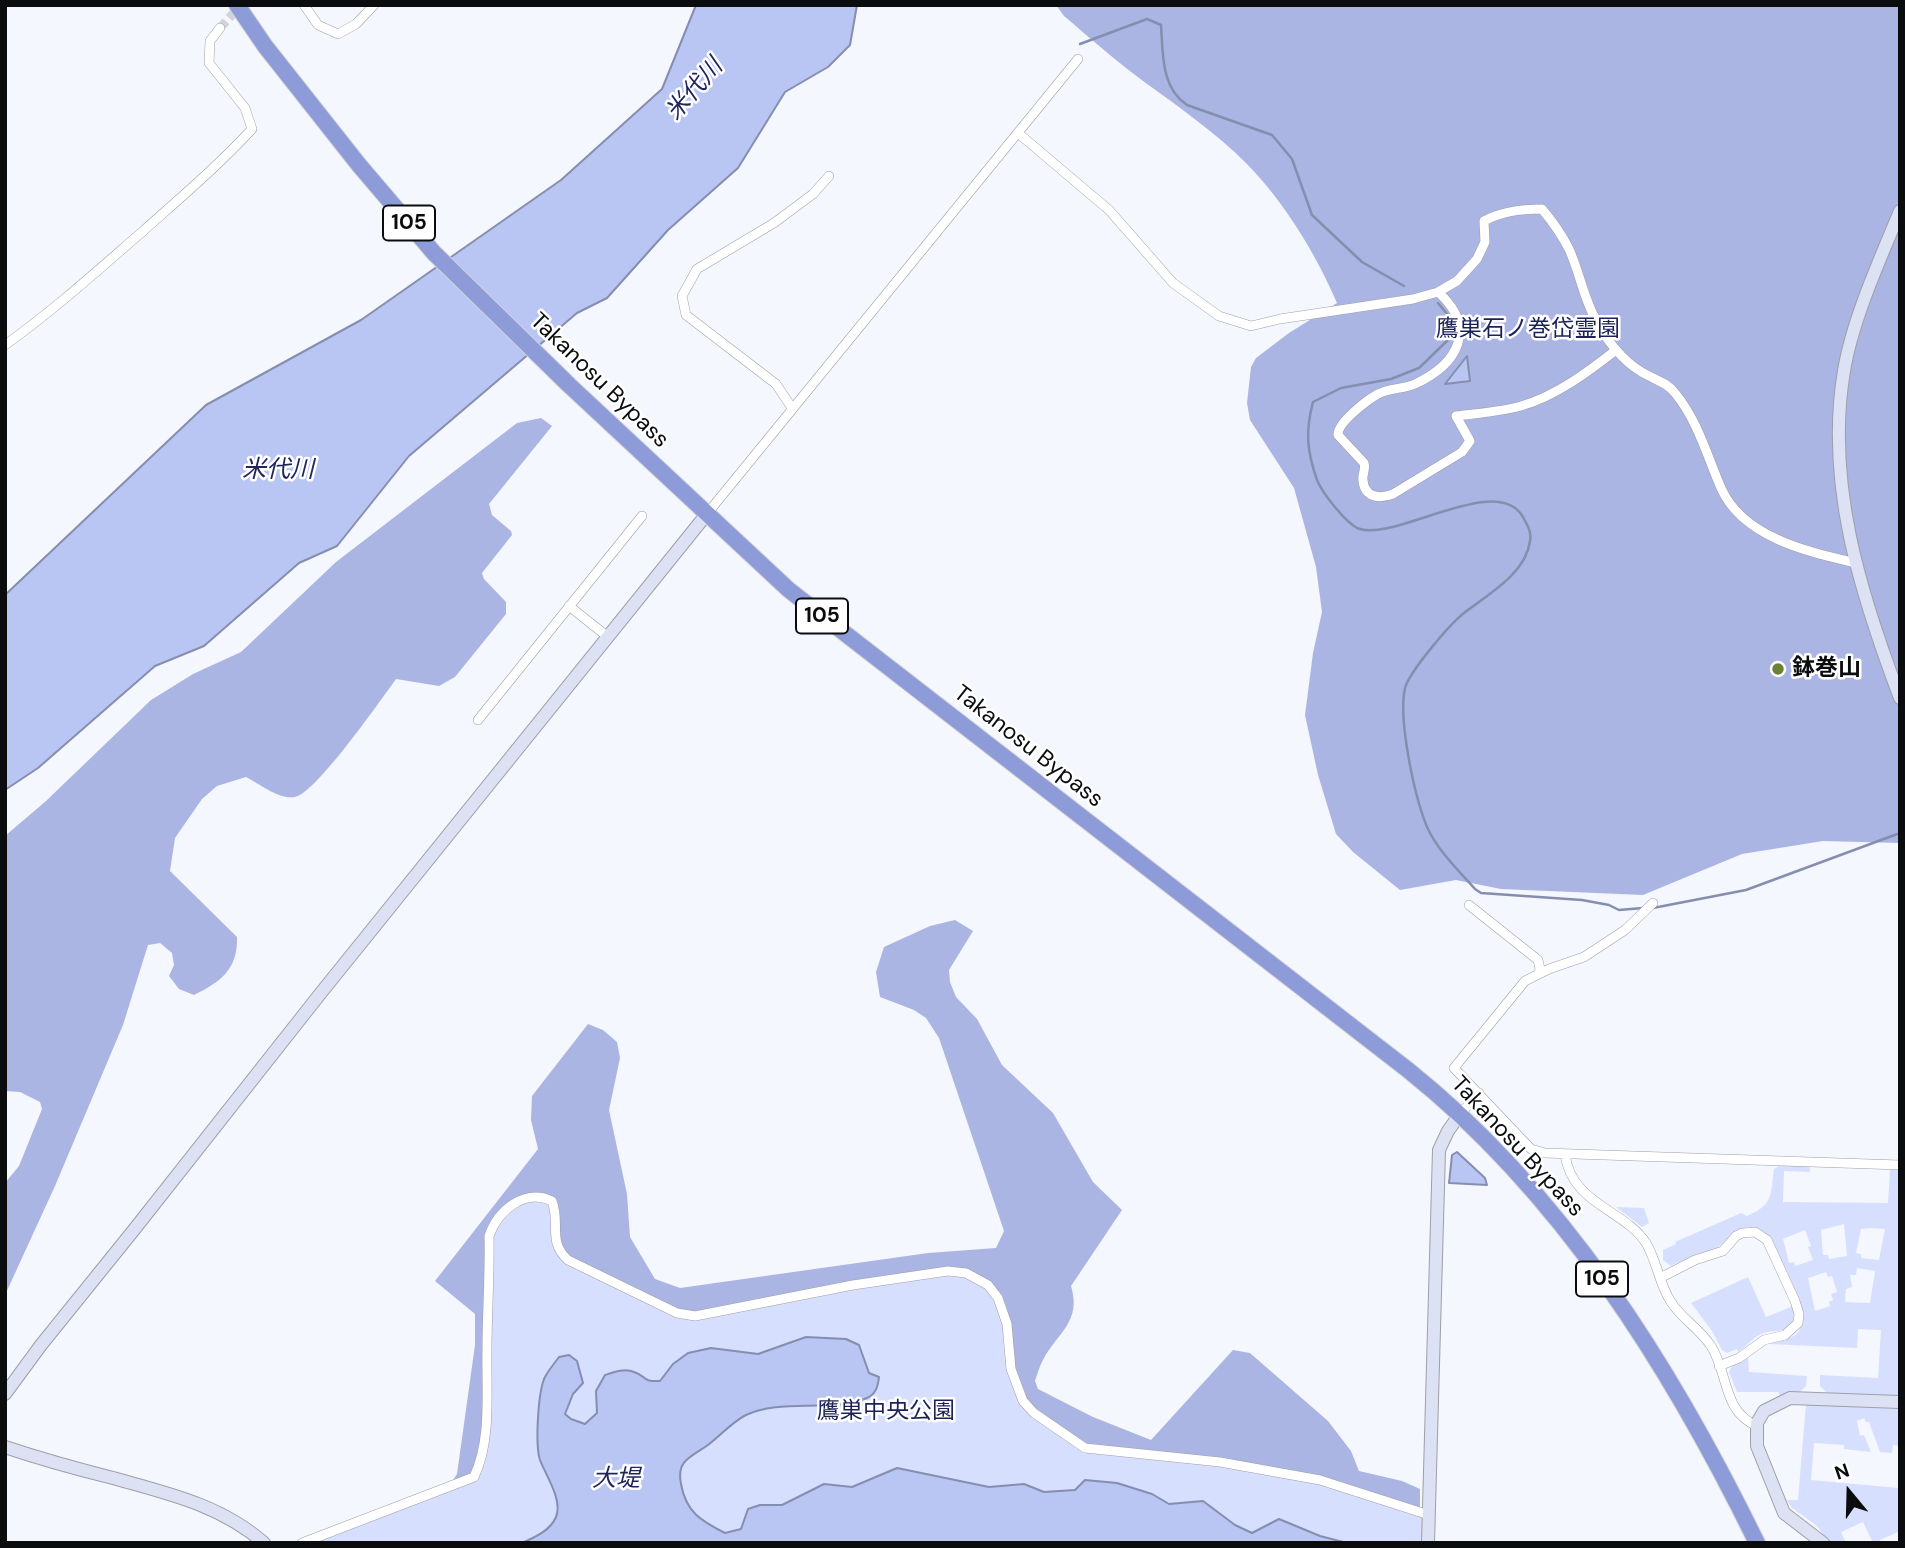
<!DOCTYPE html>
<meta charset="utf-8">
<style>
body{margin:0}
#map{position:relative;width:1905px;height:1548px;overflow:hidden;background:#f5f7fe;font-family:"DM Sans",sans-serif}
canvas{display:block}
.frame{position:absolute;inset:0;border:7px solid #0b0c0e;pointer-events:none}
.north{position:absolute;left:1814px;top:1457px;width:70px;height:70px;-webkit-text-stroke:5px #fff;paint-order:stroke;rotate:341deg;font-size:19px;font-weight:700;line-height:28px;text-align:center;color:#0b0c0e}
.north::after{content:'';display:block;margin:auto;width:24px;height:32px;background:#0b0c0e;clip-path:polygon(50% 0,100% 100%,50% 72%,0 100%)}
</style>
<div id="map">
<canvas width="1905" height="1548"></canvas>
<div class="frame"></div>
<div class="north">N</div>
</div>
<script>
const ctx = document.querySelector('canvas').getContext('2d');
ctx.lineJoin = 'round';
function paint(path, color) { ctx.fillStyle = color; ctx.fill(path, 'evenodd'); }
function trace(path, color, width, dash) { ctx.strokeStyle = color; ctx.lineWidth = width; ctx.lineCap = dash ? 'butt' : 'round'; ctx.setLineDash(dash || []); ctx.stroke(path); }
function drawText(font, color, halo, rows, align = 'center') {
  ctx.font = font + ' "DM Sans","Noto Sans JP",sans-serif'; ctx.lineWidth = 5; ctx.setLineDash([]); ctx.textBaseline = 'middle'; ctx.strokeStyle = halo; ctx.fillStyle = color; for (const [text, x, y, turn = 0] of rows) {
    ctx.save(); ctx.translate(x, y); ctx.rotate((+turn || 0) * Math.PI / 180); ctx.textAlign = isNaN(turn) ? turn : align; if (halo) ctx.strokeText(text, 0, 0); ctx.fillText(text, 0, 0); ctx.restore();
  }
}
const green = new Path2D(`
 M 1780,1165 L 1810,1166 L 1810,1172 L 1784,1171 L 1783,1202 L 1888,1203 L 1890,1170 L 1900,1170 L 1900,1398 L 1828,1394 L 1820,1386 L 1820,1375 L 1878,1378 L 1881,1330 L 1858,1329 L 1857,1348 L 1769,1344 L 1770,1340 C 1823,1343 1798,1295 1785,1268 C 1779,1256 1774,1239 1763,1231 C 1758,1227 1753,1227 1747,1227 C 1729,1232 1727,1244 1714,1249 C 1700,1256 1685,1258 1671,1266 L 1663,1260 L 1663,1250 L 1676,1244 L 1675,1242 L 1741,1213 L 1747,1216 C 1774,1204 1770,1196 1774,1169 ZM 1844,1224 L 1847,1256 L 1829,1259 L 1828,1255 L 1823,1255 L 1821,1230 ZM 1870,1228 L 1885,1229 L 1879,1260 L 1861,1258 L 1861,1254 L 1856,1253 L 1861,1229 ZM 1805,1230 L 1811,1246 L 1808,1247 L 1813,1260 L 1795,1266 L 1794,1262 L 1789,1263 L 1783,1239 ZM 1857,1268 L 1875,1271 L 1870,1303 L 1845,1302 L 1846,1289 L 1852,1287 L 1850,1275 L 1856,1275 ZM 1826,1272 L 1828,1277 L 1832,1276 L 1837,1292 L 1831,1294 L 1833,1300 L 1829,1302 L 1830,1306 L 1815,1311 L 1808,1278 Z
 M 543,1196 L 677,1313 L 853,1285 L 966,1273 L 998,1298 L 1023,1401 L 1220,1462 L 1320,1480 L 1429,1515 L 1428,1543 L 302,1543 L 475,1477 L 489,1236 L 510,1206 Z
 M 1616,1207 L 1644,1208 L 1649,1223 L 1642,1227 Z
 M 1748,1277 L 1766,1317 L 1793,1306 C 1798,1338 1779,1327 1761,1334 C 1752,1338 1746,1347 1738,1352 L 1737,1349 L 1727,1353 L 1722,1350 L 1712,1331 L 1691,1303 Z
 M 1748,1358 L 1749,1372 L 1807,1376 L 1806,1386 L 1800,1392 L 1781,1397 L 1778,1392 L 1737,1392 L 1729,1372 L 1732,1366 Z
 M 1806,1403 L 1900,1407 L 1900,1446 L 1893,1445 L 1892,1453 L 1880,1452 L 1869,1422 L 1866,1422 L 1864,1418 L 1857,1421 L 1860,1436 L 1864,1435 L 1871,1452 L 1844,1449 L 1844,1445 L 1814,1443 L 1811,1480 L 1899,1488 L 1900,1531 L 1880,1540 L 1880,1543 L 1873,1543 L 1863,1522 L 1841,1532 L 1846,1543 L 1829,1543 L 1817,1526 L 1791,1507 L 1787,1500 L 1798,1500 Z`);
const forest = new Path2D(`
 M 1056,5 L 1900,5 L 1900,843 L 1823,841 L 1742,854 L 1643,895 L 1501,889 L 1456,880 L 1400,890 L 1353,852 L 1336,834 L 1318,775 L 1305,715 L 1313,653 L 1322,612 L 1316,567 L 1294,488 L 1250,420 L 1247,403 L 1251,367 L 1256,358 L 1289,333 L 1337,303 C 1316,254 1285,203 1247,164 C 1216,133 1179,107 1143,81 C 1116,61 1090,38 1064,16 Z
 M 541,418 L 552,426 L 489,504 L 492,515 L 511,531 L 512,535 L 482,573 L 484,579 L 506,602 L 506,614 L 455,677 L 439,686 L 396,679 C 380,701 316,793 295,797 C 279,800 260,784 246,777 L 217,786 L 202,799 L 175,838 L 170,871 L 237,937 C 238,970 220,982 194,995 L 179,989 L 169,976 L 174,965 L 172,953 L 160,943 L 148,945 L 123,1025 L 55,1186 L 5,1295 L 5,1183 L 19,1166 L 42,1109 L 40,1102 L 20,1092 L 5,1091 L 5,836 L 46,801 L 151,700 L 193,674 L 241,652 L 336,562 L 517,423 Z
 M 955,920 L 973,931 L 949,970 L 950,982 L 956,997 L 977,1019 L 1002,1065 L 1053,1113 L 1093,1182 L 1122,1210 L 1071,1286 C 1082,1322 1057,1333 1043,1360 C 1039,1367 1037,1375 1035,1381 L 1038,1389 L 1093,1417 L 1151,1440 L 1233,1350 L 1250,1353 L 1328,1421 L 1351,1451 L 1359,1471 L 1402,1481 L 1420,1489 L 1420,1512 L 1353,1490 L 1245,1466 L 1085,1448 L 1034,1413 L 1015,1384 L 1007,1324 L 988,1285 L 948,1271 L 695,1316 L 677,1313 L 558,1251 L 552,1201 L 528,1196 L 494,1222 L 486,1409 L 474,1477 L 448,1488 L 457,1474 L 475,1345 L 475,1314 L 435,1281 L 538,1149 L 531,1120 L 532,1096 L 588,1024 L 603,1030 L 617,1042 L 620,1058 L 609,1110 L 627,1194 L 630,1237 L 655,1279 L 680,1288 L 928,1253 L 996,1248 L 1004,1231 L 939,1038 L 926,1018 L 914,1010 L 880,997 L 876,972 L 884,947 L 930,926 Z`);
const water = new Path2D(`
 M 696,5 L 857,5 L 850,45 L 828,67 L 785,92 L 738,168 L 668,230 L 607,298 L 577,313 L 409,456 L 337,546 L 299,563 L 204,646 L 155,666 L 38,768 L 5,790 L 5,595 L 206,405 L 361,320 L 561,180 L 662,89 Z
 M 1467,356 L 1470,381 L 1445,384 Z
 M 1457,1152 L 1485,1178 L 1487,1185 L 1449,1183 L 1452,1155 Z
 M 806,1337 L 846,1339 L 859,1345 L 869,1373 L 879,1377 C 878,1386 876,1394 867,1398 C 830,1413 781,1398 746,1415 C 732,1422 720,1436 708,1445 C 691,1457 676,1460 681,1484 C 686,1512 701,1521 725,1533 L 741,1529 L 748,1509 L 760,1505 L 782,1505 L 824,1484 L 852,1487 L 897,1468 L 989,1487 L 1024,1484 L 1044,1492 L 1075,1490 L 1085,1480 L 1117,1483 L 1152,1494 L 1169,1504 L 1203,1501 L 1235,1525 L 1252,1533 L 1279,1519 L 1320,1536 L 1347,1543 L 522,1543 C 535,1537 550,1531 556,1517 C 563,1500 546,1476 540,1460 C 535,1445 538,1395 544,1379 C 547,1372 554,1364 559,1357 L 569,1355 L 577,1361 L 583,1383 L 573,1394 L 565,1414 L 571,1419 L 585,1424 L 597,1413 L 596,1391 L 605,1375 C 614,1372 625,1368 634,1372 C 647,1376 641,1382 660,1381 L 673,1364 L 688,1353 L 711,1348 L 758,1354 Z`);
const stream = new Path2D(`
 M 1080,44 L 1147,19 L 1161,25 C 1163,54 1161,88 1187,105 L 1272,135 L 1292,159 L 1312,215 L 1362,262 L 1404,286
 M 1438,303 L 1447,314 L 1450,338 L 1419,368 L 1391,379 L 1341,388 L 1313,402 C 1305,432 1307,451 1317,480 C 1321,490 1327,497 1334,506 C 1341,514 1348,523 1357,528 C 1393,544 1496,471 1523,517 C 1527,525 1532,531 1530,541 C 1526,574 1487,595 1464,613 C 1449,625 1410,671 1405,688 C 1398,719 1414,795 1427,827 C 1438,851 1458,870 1475,889 L 1481,893 L 1582,900 L 1609,905 L 1619,910 L 1643,908
 M 1653,908 L 1746,890 L 1900,833`);
const streetTunnel = new Path2D(`
 M 220,28 L 240,6`);
const street = new Path2D(`
 M 304,5 L 318,25 L 338,34 L 356,24 L 374,5
 M 1018,133 L 1109,210 L 1173,283 L 1219,316 L 1251,326 L 1280,319 L 1413,299 L 1438,292 L 1457,281 L 1477,259 L 1485,242 L 1484,221 C 1502,211 1522,209 1542,209 C 1552,221 1562,235 1569,249 C 1580,273 1584,301 1598,324 C 1610,345 1626,365 1649,376 C 1659,381 1668,384 1675,393 C 1698,421 1707,456 1721,488 C 1743,538 1809,552 1856,563
 M 1438,292 C 1478,328 1458,364 1415,384 C 1404,389 1389,388 1378,394 C 1367,400 1337,423 1338,435 L 1364,463 C 1366,471 1362,473 1363,480 C 1364,498 1380,499 1393,494 L 1462,452 L 1470,441 L 1456,416 C 1477,413 1501,412 1521,406 C 1556,396 1588,372 1616,350
 M 5,345 C 54,310 97,271 142,232 C 180,198 218,166 252,129 L 245,108 L 209,63 L 210,41 L 220,28
 M 792,408 L 776,384 L 686,315 L 682,296 L 697,269 L 774,223 L 813,194 L 829,176
 M 706,515 L 1078,59
 M 569,606 L 608,637
 M 478,720 L 642,516
 M 1653,903 L 1625,930 L 1584,957 L 1549,969 L 1525,981 L 1454,1068 L 1531,1149 L 1545,1153 L 1900,1165
 M 1469,905 L 1538,960 L 1540,969 L 1539,974
 M 1460,1114 L 1479,1093
 M 1565,1154 C 1571,1204 1625,1210 1646,1243 C 1657,1261 1659,1284 1671,1302 C 1682,1319 1700,1329 1711,1346 C 1729,1374 1722,1411 1757,1426
 M 1660,1278 L 1695,1260 L 1723,1251 L 1736,1236 L 1742,1233 L 1755,1232 L 1767,1240 L 1795,1301 L 1799,1314 L 1798,1323 L 1785,1335 L 1764,1340 L 1739,1358 L 1719,1366
 M 302,1543 L 474,1477 C 492,1439 486,1391 487,1349 C 487,1312 490,1274 489,1236 C 498,1210 525,1188 552,1201 C 561,1224 547,1241 568,1260 L 677,1313 L 695,1316 L 853,1285 L 948,1271 L 966,1273 L 988,1285 L 998,1298 L 1007,1324 L 1011,1369 L 1023,1401 L 1034,1413 L 1085,1448 L 1220,1462 L 1320,1480 L 1429,1515`);
const secondary = new Path2D(`
 M 1900,211 C 1880,259 1852,321 1844,371 C 1825,483 1861,595 1900,698
 M 5,1394 L 41,1345 L 133,1231 L 320,994 L 706,515
 M 5,1447 C 41,1459 77,1469 113,1478 C 167,1493 221,1505 264,1543
 M 1428,1543 L 1439,1150 L 1448,1131 L 1460,1114
 M 1823,1543 L 1784,1513 L 1757,1446 L 1757,1423 L 1764,1411 L 1790,1398 L 1900,1402`);
const highway = new Path2D(`
 M 237,5 L 265,46 L 359,165 L 434,253 L 569,385 L 789,590 L 1408,1070 C 1562,1193 1671,1367 1757,1543`);
const markers = [
 [1778,669,7,"#6a8234"]
];
const shields = [
 [409,223,52],
 [822,616,52],
 [1602,1279,52]
];
const shieldNames = [
 ["105",409,223],
 ["105",822,616],
 ["105",1602,1279]
];
const parkNames = [
 ["鷹巣石ノ巻岱霊園",1528,330],
 ["鷹巣中央公園",886,1412]
];
const streetNames = [
 ["Takanosu Bypass",599,381,44],
 ["Takanosu Bypass",1028,747,38],
 ["Takanosu Bypass",1517,1147,47]
];
const poiNames = [
 ["鉢巻山",1792,669]
];
const waterNames = [
 ["米代川",695,90,-49],
 ["米代川",278,471],
 ["大堤",616,1480]
];
paint(green, '#d7dffe');
paint(forest, '#aab5e3');
paint(water, '#b9c5f3');
trace(water, '#858eae', 2);
trace(stream, '#858eae', 2.5);
trace(streetTunnel, '#d2d4da', 9, [9, 4.5]);
trace(street, '#9e9fa7', 10);
trace(secondary, '#9e9fa7', 14);
trace(highway, '#d3d3d4', 18);
trace(street, '#fff', 9);
trace(secondary, '#dde1f4', 12);
trace(highway, '#8d9bd9', 16);
for (const [x, y, r, color] of markers) { const dot = new Path2D(); dot.arc(x, y, r, 0, 2 * Math.PI); ctx.fillStyle = color; ctx.fill(dot); trace(dot, '#fff', 2.5); }
for (const [x, y, w] of shields) { const box = new Path2D(); box.roundRect(x - w / 2, y - 17.5, w, 35, 5); ctx.fillStyle = '#fff'; ctx.fill(box); trace(box, '#0b0c0e', 2); }
drawText('bold 21px', '#0b0c0e', null, shieldNames);
drawText('23px', '#1c2258', '#fff', parkNames);
drawText('23px', '#0b0c0e', '#fff', streetNames);
drawText('bold 23px', '#0b0c0e', '#fff', poiNames, 'left');
drawText('italic 24px', '#20265c', '#fff', waterNames);
</script>
